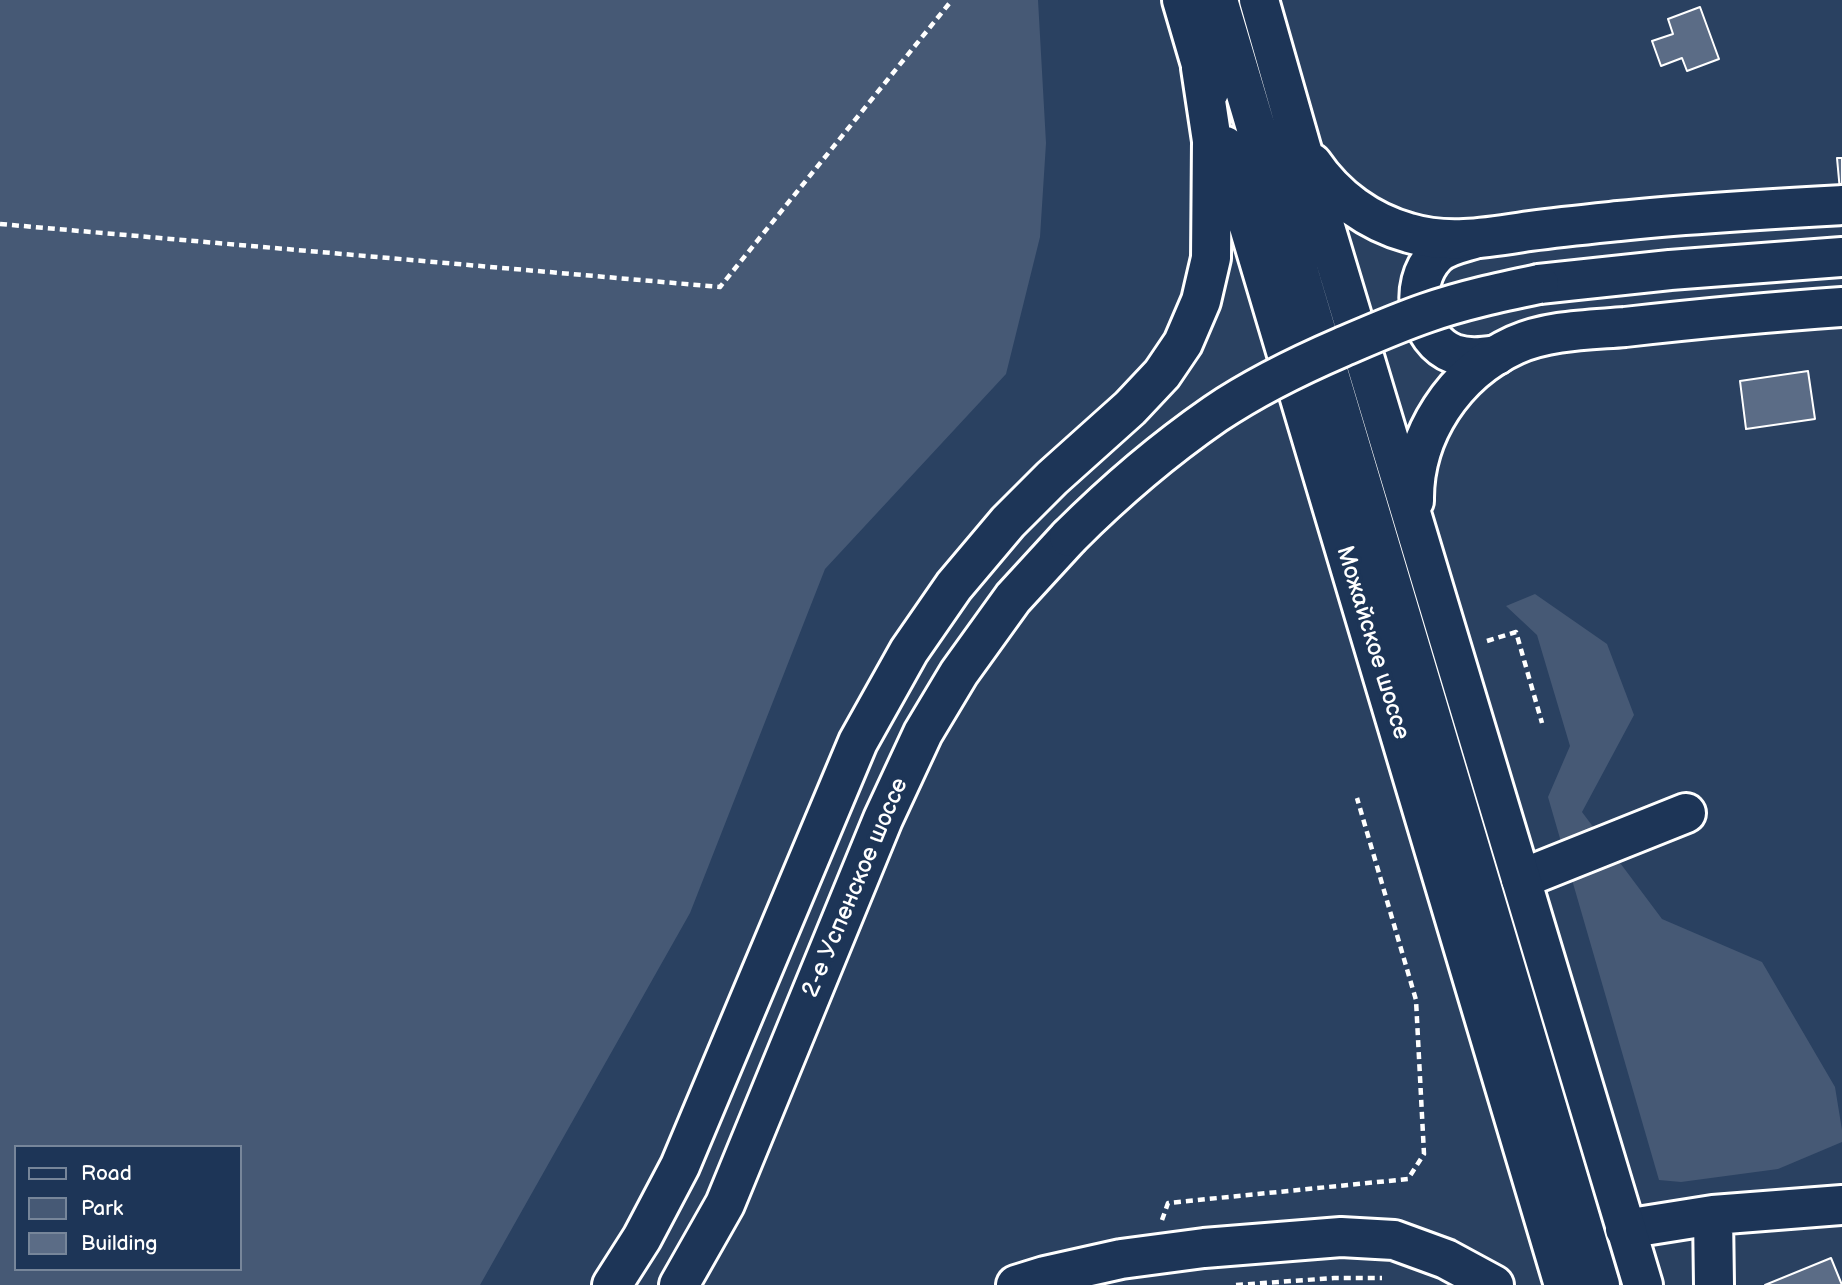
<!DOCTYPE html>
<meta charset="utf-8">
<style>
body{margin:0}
#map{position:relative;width:1842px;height:1285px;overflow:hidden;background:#2a4161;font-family:"Balsamiq Sans",sans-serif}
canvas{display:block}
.legend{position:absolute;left:14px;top:1145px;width:228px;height:126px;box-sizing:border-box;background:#1d3557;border:2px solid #77869a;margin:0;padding:9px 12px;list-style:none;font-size:21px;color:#fff}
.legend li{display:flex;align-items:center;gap:14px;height:35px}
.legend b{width:35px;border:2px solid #77869a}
</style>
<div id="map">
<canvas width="1842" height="1285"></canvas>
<ul class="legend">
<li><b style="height:9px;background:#1d3557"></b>Road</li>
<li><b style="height:19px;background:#465975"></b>Park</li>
<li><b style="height:19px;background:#5b6c86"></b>Building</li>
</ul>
</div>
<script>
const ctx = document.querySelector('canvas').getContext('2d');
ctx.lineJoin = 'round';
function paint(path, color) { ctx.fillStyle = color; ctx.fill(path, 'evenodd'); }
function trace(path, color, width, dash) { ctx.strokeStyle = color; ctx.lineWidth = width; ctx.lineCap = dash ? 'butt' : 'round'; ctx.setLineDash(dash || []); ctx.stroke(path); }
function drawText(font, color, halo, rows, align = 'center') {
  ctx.font = font + ' "Balsamiq Sans",sans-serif'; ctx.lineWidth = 7; ctx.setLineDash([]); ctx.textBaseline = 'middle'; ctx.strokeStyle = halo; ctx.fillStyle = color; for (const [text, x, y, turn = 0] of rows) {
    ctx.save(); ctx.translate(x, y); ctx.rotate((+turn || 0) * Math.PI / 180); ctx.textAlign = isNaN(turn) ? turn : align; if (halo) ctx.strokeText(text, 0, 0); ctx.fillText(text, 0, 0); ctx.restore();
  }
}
const green = new Path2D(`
 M 0,0 L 1038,0 L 1046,143 L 1040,237 L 1006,374 L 825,569 L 690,913 L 480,1285 L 0,1285 ZM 16,1147 L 240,1147 L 240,1269 L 16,1269 Z
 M 1535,594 L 1607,644 L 1634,715 L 1582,812 L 1662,919 L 1762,962 L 1835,1087 L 1842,1130 L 1842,1142 L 1778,1169 L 1681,1182 L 1659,1180 L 1548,797 L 1570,746 L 1537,635 L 1506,606 Z`);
const building = new Path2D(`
 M 1700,7 L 1719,59 L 1687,71 L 1682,58 L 1661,66 L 1652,41 L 1673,34 L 1668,19 Z
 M 1837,158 L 1842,158 L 1842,191 L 1840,191 Z
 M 1808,371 L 1815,419 L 1746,429 L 1740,381 Z
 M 1831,1258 L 1842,1285 L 1765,1285 Z`);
const path = new Path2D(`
 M 0,224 L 720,287 L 952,0
 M 1487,641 L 1516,632 L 1542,723
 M 1162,1220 L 1168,1203 L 1408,1179 L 1424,1154 L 1416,1000 L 1357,798
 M 1236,1285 L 1334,1278 L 1382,1278`);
const minor = new Path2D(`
 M 1474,239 C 1461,243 1444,246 1435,256 C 1408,284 1417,340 1454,354 C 1469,359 1482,357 1497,355
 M 1521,879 L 1686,813
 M 1713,1215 L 1714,1285
 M 1625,1229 L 1713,1215 L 1842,1205`);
const major = new Path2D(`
 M 1182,0 L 1209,92
 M 1218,0 L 1600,1285
 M 1259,0 L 1301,147 L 1643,1285
 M 1225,146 L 1564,1285
 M 1312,163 C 1335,197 1369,222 1409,233 C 1448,245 1490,237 1530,231 C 1560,227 1590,224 1619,221 C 1693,213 1768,209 1842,205
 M 1539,284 L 1670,270 L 1842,257
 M 1414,501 C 1413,435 1454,373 1515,345 C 1549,330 1589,330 1625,327 C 1697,319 1769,312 1842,307
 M 612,1285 L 642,1238 L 680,1166 L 858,742 L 909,651 L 954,586 L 1008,522 L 1052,478 L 1130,408 L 1162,374 L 1183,343 L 1201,301 L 1211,258 L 1212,141 L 1201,68
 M 679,1285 L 725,1204 L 883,819 L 923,733 L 959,673 L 1013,598 L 1069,537
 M 1016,1285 L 1045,1276 L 1121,1259 L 1204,1248 L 1341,1237 L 1394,1240 L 1446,1259 L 1494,1285`);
const majorBridge = new Path2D(`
 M 1069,537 C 1114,492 1163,450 1215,414 C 1255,387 1298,366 1342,347 C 1370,335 1397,323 1426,313 C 1463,300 1501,292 1539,284`);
const streetNames = [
 ["Можайское шоссе",1372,643,73],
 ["2-е Успенское шоссе",856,888,-67]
];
paint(green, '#465975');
paint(building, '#5b6c86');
trace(building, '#fff', 2);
trace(minor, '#fff', 44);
trace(major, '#fff', 44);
trace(path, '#fff', 4.5, [7, 5]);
trace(minor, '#1d3557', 38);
trace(major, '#1d3557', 38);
trace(majorBridge, '#fff', 44, []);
trace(majorBridge, '#1d3557', 38);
drawText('24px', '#fff', '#1d3557', streetNames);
</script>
